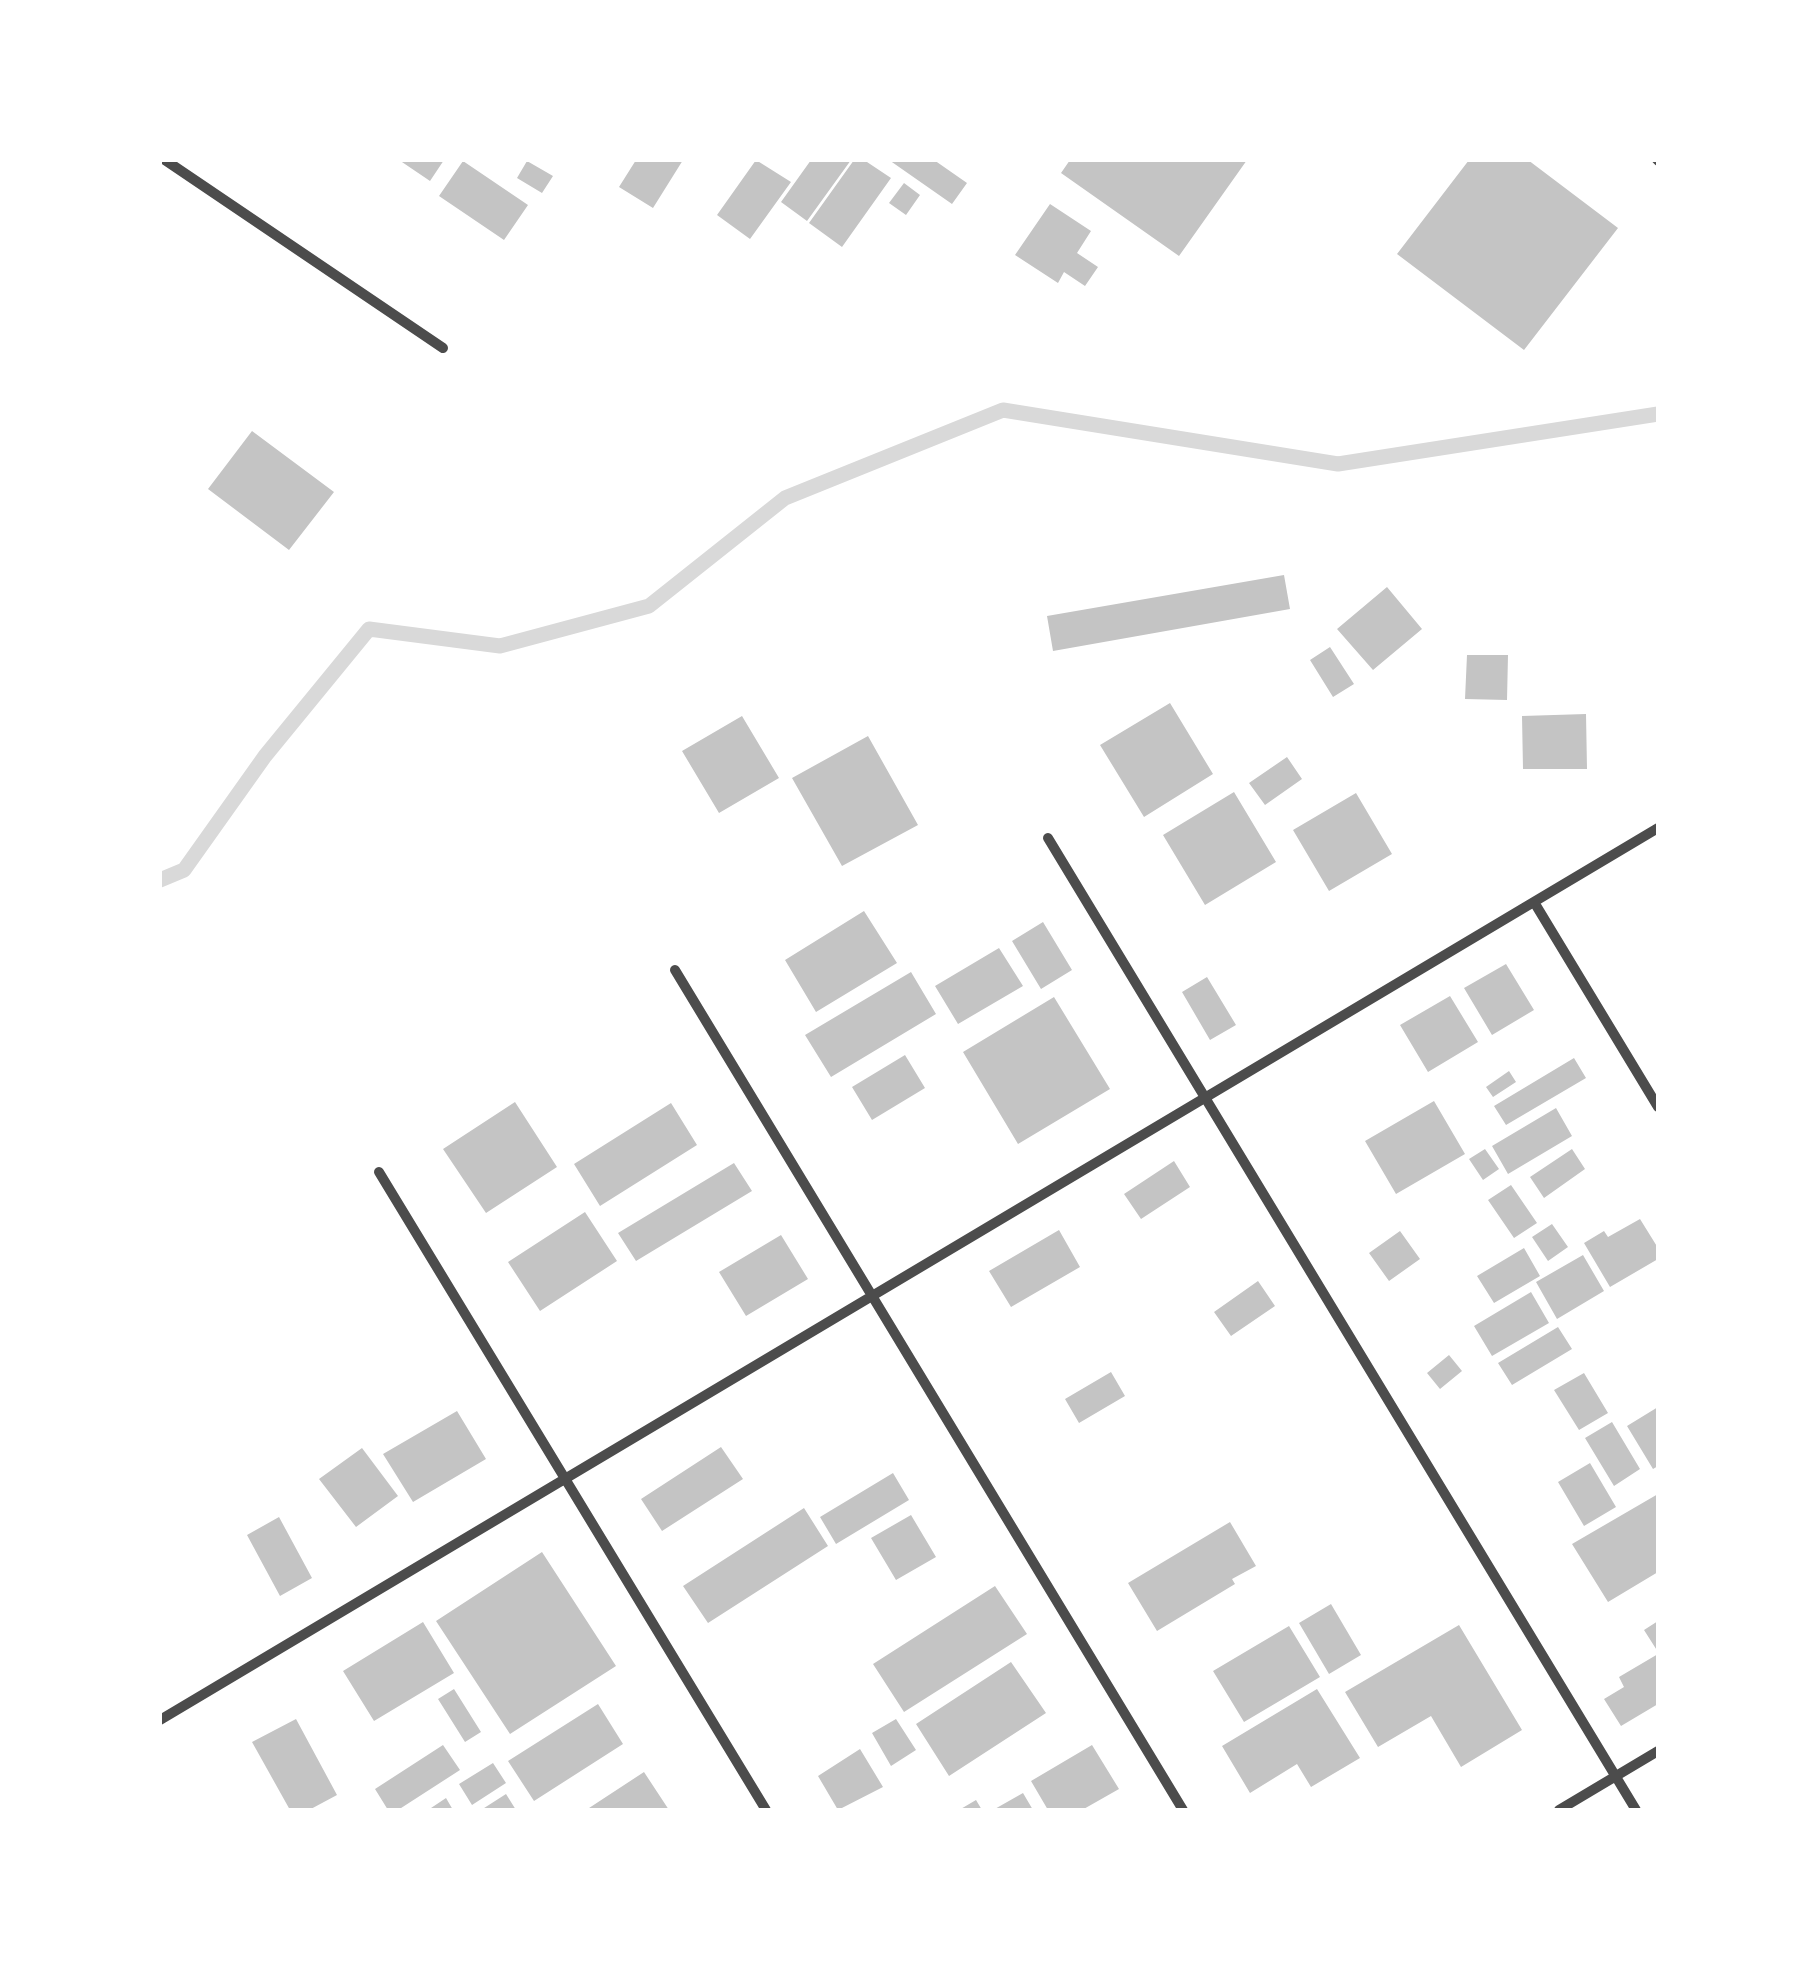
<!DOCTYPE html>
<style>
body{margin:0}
#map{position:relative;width:1818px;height:1970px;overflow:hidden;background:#fff;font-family:"Varela Round",sans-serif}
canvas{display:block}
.frame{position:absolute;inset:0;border:162px solid #fff;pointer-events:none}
</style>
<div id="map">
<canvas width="1818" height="1970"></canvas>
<div class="frame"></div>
</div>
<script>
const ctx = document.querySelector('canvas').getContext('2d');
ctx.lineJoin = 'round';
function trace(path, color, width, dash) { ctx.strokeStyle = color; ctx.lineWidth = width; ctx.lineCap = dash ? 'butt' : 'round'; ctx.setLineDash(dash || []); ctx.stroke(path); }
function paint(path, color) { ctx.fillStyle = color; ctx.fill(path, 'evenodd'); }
const stream = new Path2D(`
 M 160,880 L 184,870 L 265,756 L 369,629 L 500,646 L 649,606 L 785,498 L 1003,410 L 1338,464 L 1658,414`);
const building = new Path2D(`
 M 399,160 L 444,160 L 430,181 Z
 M 636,160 L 683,160 L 653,208 L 619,187 Z
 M 756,160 L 791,182 L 750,239 L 717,215 Z
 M 811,160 L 851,160 L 807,221 L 781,202 Z
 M 854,160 L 864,160 L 891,178 L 842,247 L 809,223 Z
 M 889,160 L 934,160 L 967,183 L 952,204 Z
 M 1070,160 L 1247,160 L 1179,256 L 1061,173 Z
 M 1469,160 L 1528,160 L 1618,228 L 1524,350 L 1397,254 Z
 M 463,161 L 528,205 L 504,240 L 439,196 Z
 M 527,161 L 553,176 L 542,193 L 517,178 Z
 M 904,183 L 920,195 L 906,215 L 889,203 Z
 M 1050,204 L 1091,231 L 1077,253 L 1098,267 L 1085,286 L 1064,272 L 1058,283 L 1015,255 Z
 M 252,431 L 334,492 L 289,550 L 208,489 Z
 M 1284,575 L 1290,609 L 1053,651 L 1047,616 Z
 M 1387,587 L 1422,629 L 1373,670 L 1337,629 Z
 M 1330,647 L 1354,684 L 1333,697 L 1310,660 Z
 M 1467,655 L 1508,655 L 1507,700 L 1465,699 Z
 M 1170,703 L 1213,774 L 1144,817 L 1100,745 Z
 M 1586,714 L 1587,769 L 1523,769 L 1522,716 Z
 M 742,716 L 779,778 L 719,813 L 682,751 Z
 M 868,736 L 918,825 L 842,866 L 792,778 Z
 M 1287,757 L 1302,779 L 1265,805 L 1249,783 Z
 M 1234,792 L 1276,862 L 1205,905 L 1163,835 Z
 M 1356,793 L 1392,854 L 1329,891 L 1293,830 Z
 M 864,911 L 897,963 L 816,1012 L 785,960 Z
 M 1043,922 L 1072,970 L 1041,989 L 1012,941 Z
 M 999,948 L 1023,986 L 958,1024 L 935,986 Z
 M 1506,964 L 1534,1010 L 1492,1035 L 1464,988 Z
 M 911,972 L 936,1014 L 831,1077 L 805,1035 Z
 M 1207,977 L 1236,1025 L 1210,1040 L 1182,992 Z
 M 1450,996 L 1478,1042 L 1428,1072 L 1400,1025 Z
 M 1054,997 L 1110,1089 L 1018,1144 L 963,1052 Z
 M 905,1055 L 925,1088 L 872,1120 L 852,1087 Z
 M 1574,1058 L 1586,1078 L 1506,1125 L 1494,1106 Z
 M 1509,1071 L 1516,1082 L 1493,1097 L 1486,1087 Z
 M 1434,1101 L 1465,1154 L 1396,1194 L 1365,1141 Z
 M 515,1102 L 557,1167 L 486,1213 L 443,1149 Z
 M 671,1103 L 697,1145 L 600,1206 L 574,1164 Z
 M 1556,1108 L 1572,1136 L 1508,1174 L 1492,1146 Z
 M 1485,1149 L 1499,1169 L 1483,1180 L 1469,1159 Z
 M 1572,1149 L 1585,1169 L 1544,1198 L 1530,1177 Z
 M 1174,1161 L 1190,1187 L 1141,1219 L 1124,1194 Z
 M 734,1163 L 752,1191 L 636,1261 L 618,1233 Z
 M 1511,1185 L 1537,1223 L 1514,1238 L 1488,1200 Z
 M 585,1212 L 617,1261 L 540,1311 L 508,1262 Z
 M 1640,1219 L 1658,1248 L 1658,1259 L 1610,1287 L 1584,1243 L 1604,1231 L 1608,1237 Z
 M 1552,1224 L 1568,1247 L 1548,1261 L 1532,1237 Z
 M 1059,1230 L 1080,1267 L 1011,1307 L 989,1271 Z
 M 1400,1231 L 1420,1259 L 1389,1281 L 1369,1253 Z
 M 781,1235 L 808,1279 L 746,1316 L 719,1272 Z
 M 1524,1248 L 1540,1276 L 1494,1303 L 1477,1276 Z
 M 1583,1255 L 1604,1291 L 1557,1319 L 1536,1282 Z
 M 1258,1281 L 1275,1306 L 1231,1336 L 1214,1312 Z
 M 1531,1292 L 1549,1323 L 1492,1356 L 1474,1326 Z
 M 1558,1327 L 1572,1349 L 1512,1385 L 1498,1363 Z
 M 1449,1355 L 1462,1371 L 1440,1389 L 1427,1373 Z
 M 1111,1372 L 1125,1396 L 1079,1423 L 1065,1399 Z
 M 1584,1373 L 1608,1413 L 1579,1430 L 1554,1390 Z
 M 1658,1407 L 1658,1466 L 1653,1469 L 1627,1426 Z
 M 457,1411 L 486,1459 L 413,1502 L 383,1454 Z
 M 1612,1422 L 1640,1469 L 1614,1486 L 1585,1438 Z
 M 721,1447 L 743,1479 L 662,1531 L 641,1499 Z
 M 362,1448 L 398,1496 L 356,1527 L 319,1479 Z
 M 1590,1463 L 1616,1507 L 1584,1526 L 1558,1482 Z
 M 893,1473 L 909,1500 L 836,1544 L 820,1517 Z
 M 1658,1494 L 1658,1572 L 1608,1602 L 1572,1544 Z
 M 804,1508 L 828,1546 L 708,1623 L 683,1586 Z
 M 911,1515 L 936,1557 L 896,1580 L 871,1538 Z
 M 279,1517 L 312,1578 L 280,1596 L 247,1535 Z
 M 1230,1522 L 1256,1566 L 1232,1579 L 1235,1584 L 1157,1631 L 1128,1583 Z
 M 542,1552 L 616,1666 L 510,1734 L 436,1621 Z
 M 995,1586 L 1027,1634 L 904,1712 L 873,1664 Z
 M 1331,1604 L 1361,1655 L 1329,1674 L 1299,1623 Z
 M 1658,1621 L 1658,1652 L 1644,1630 Z
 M 423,1622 L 454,1673 L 374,1721 L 343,1671 Z
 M 1459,1625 L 1522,1730 L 1461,1767 L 1431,1716 L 1378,1747 L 1345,1692 Z
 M 1289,1626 L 1320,1677 L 1244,1722 L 1213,1671 Z
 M 1658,1654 L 1658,1704 L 1621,1726 L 1604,1699 L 1624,1687 L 1619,1677 Z
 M 1011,1662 L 1046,1713 L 949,1776 L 916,1724 Z
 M 454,1689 L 481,1732 L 465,1742 L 438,1699 Z
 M 1317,1689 L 1360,1758 L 1311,1787 L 1297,1764 L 1250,1793 L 1222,1746 Z
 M 598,1704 L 623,1744 L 534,1801 L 508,1761 Z
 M 296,1719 L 337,1795 L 309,1810 L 290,1810 L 252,1742 Z
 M 896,1719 L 916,1750 L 891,1766 L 872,1733 Z
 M 443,1745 L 460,1770 L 398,1810 L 388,1810 L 375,1789 Z
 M 1092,1745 L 1119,1789 L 1082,1810 L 1048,1810 L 1031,1781 Z
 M 860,1749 L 883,1787 L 838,1810 L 818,1776 Z
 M 493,1763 L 506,1783 L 472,1805 L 459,1784 Z
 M 644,1772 L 669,1810 L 586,1810 Z
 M 1023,1793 L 1033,1810 L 993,1810 Z
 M 506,1794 L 516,1810 L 481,1810 Z
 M 446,1798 L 453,1810 L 428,1810 Z
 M 976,1800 L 982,1810 L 959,1810 Z`);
const service = new Path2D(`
 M 1656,160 L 1658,162`);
const minor = new Path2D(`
 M 165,160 L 443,348
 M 1048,838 L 1636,1810
 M 1534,902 L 1658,1107
 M 675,970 L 1183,1810
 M 379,1172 L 766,1810
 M 160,1720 L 1658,828
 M 1559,1810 L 1658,1751`);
trace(stream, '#d9d9d9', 15);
paint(building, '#c4c4c4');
trace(service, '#4c4c4c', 8);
trace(minor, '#4c4c4c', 10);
</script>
